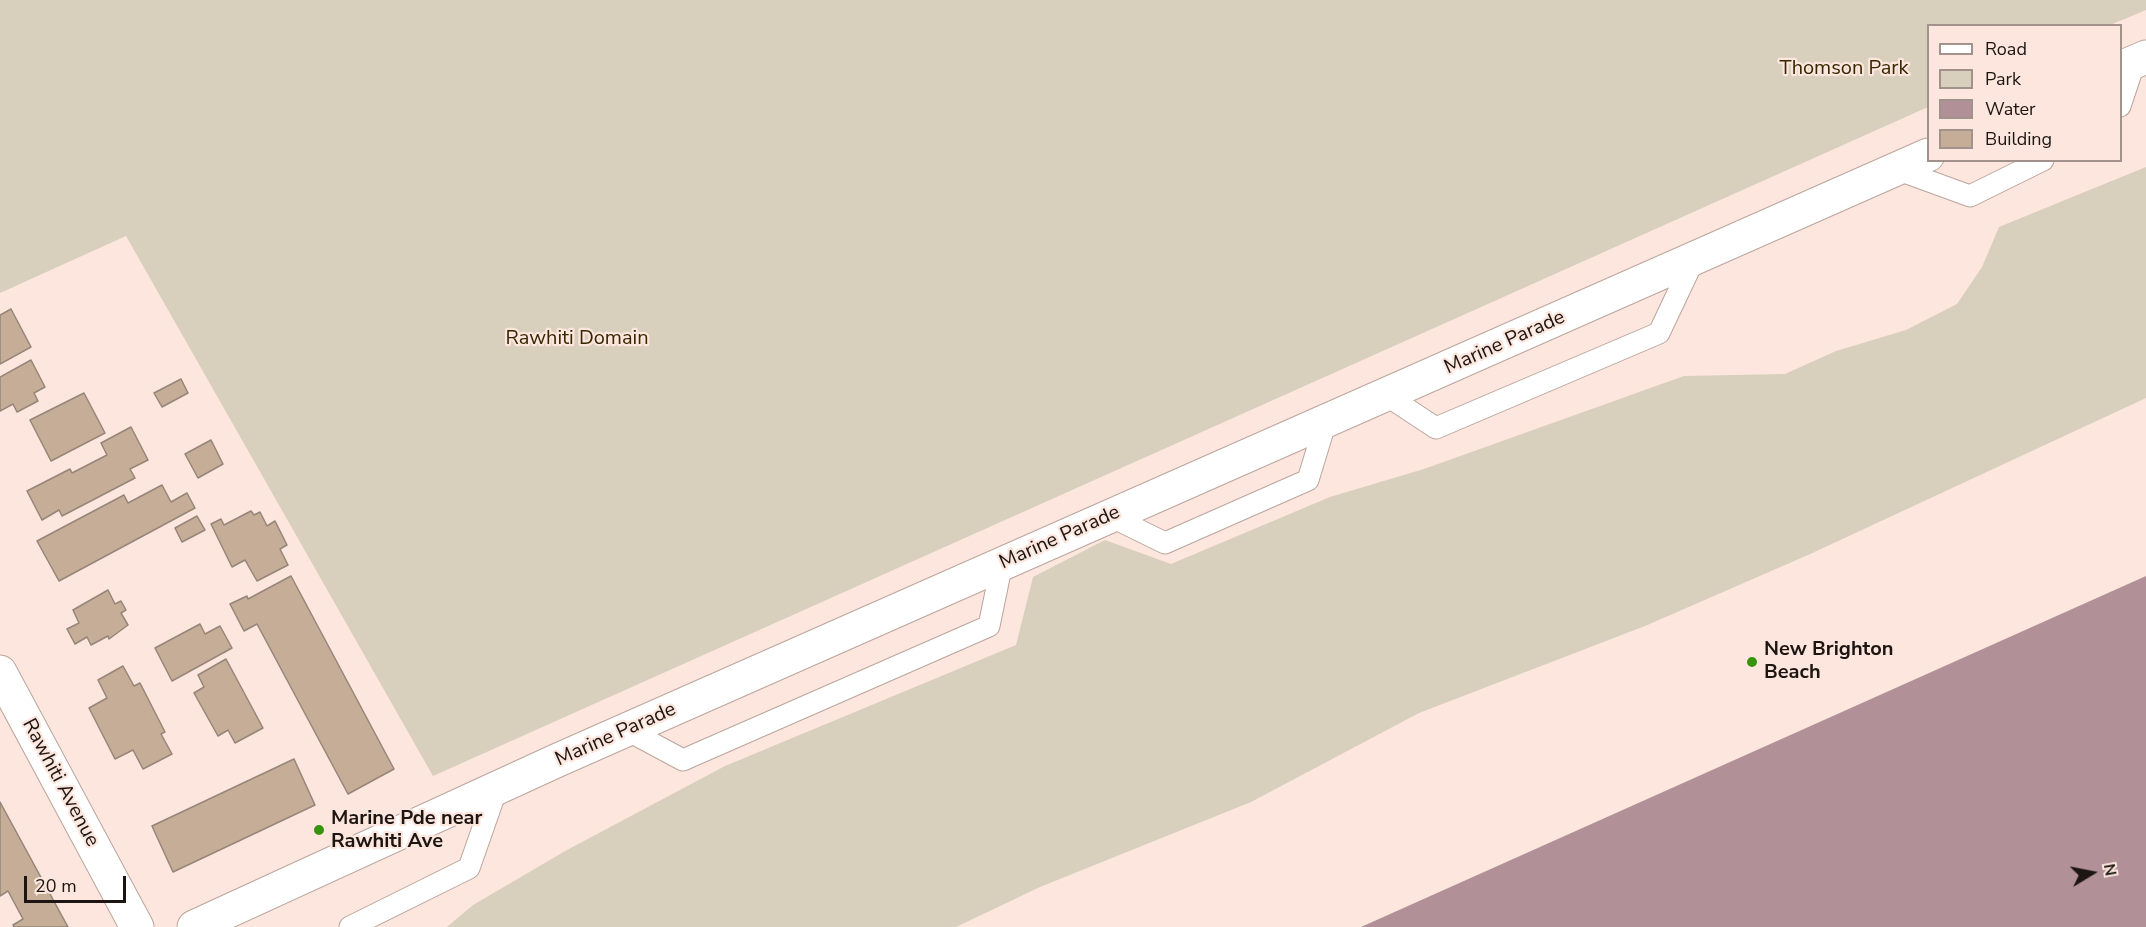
<!DOCTYPE html>
<style>
body{margin:0}
#map{position:relative;width:2146px;height:927px;overflow:hidden;background:#fce6dd;font-family:"Nunito Sans",sans-serif}
canvas{display:block}
.legend{position:absolute;left:1927px;top:24px;width:195px;height:138px;box-sizing:border-box;background:#fce6dd;border:2px solid #a2928c;margin:0;padding:8px 10px;list-style:none;font-size:18px;color:#1c1512}
.legend li{display:flex;align-items:center;gap:12px;height:30px}
.legend b{width:30px;border:2px solid #a2928c}
.north{position:absolute;left:2062px;top:843px;width:60px;height:60px;-webkit-text-stroke:4px #fce6dd;paint-order:stroke;rotate:80deg;font-size:16px;font-weight:700;line-height:24px;text-align:center;color:#1c1512}
.north::after{content:'';display:block;margin:auto;width:21px;height:27px;background:#1c1512;clip-path:polygon(50% 0,100% 100%,50% 72%,0 100%)}
.scale{position:absolute;left:24px;top:876px;width:102px;height:27px;box-sizing:border-box;border:3px solid #1c1512;border-top:0;padding-left:8px;font-size:18px;line-height:21px;white-space:nowrap;color:#1c1512;-webkit-text-stroke:4px #fce6dd;paint-order:stroke}
</style>
<div id="map">
<canvas width="2146" height="927"></canvas>
<ul class="legend">
<li><b style="height:8px;background:#fff"></b>Road</li>
<li><b style="height:16px;background:#d9cfbd"></b>Park</li>
<li><b style="height:16px;background:#b29097"></b>Water</li>
<li><b style="height:16px;background:#c6ad97"></b>Building</li>
</ul>
<div class="north">N</div>
<div class="scale">20 m</div>
</div>
<script>
const ctx = document.querySelector('canvas').getContext('2d');
ctx.lineJoin = 'round';
function paint(path, color) { ctx.fillStyle = color; ctx.fill(path, 'evenodd'); }
function trace(path, color, width, dash) { ctx.strokeStyle = color; ctx.lineWidth = width; ctx.lineCap = dash ? 'butt' : 'round'; ctx.setLineDash(dash || []); ctx.stroke(path); }
function drawText(font, color, halo, rows, align = 'center') {
  ctx.font = font + ' "Nunito Sans",sans-serif'; ctx.lineWidth = 4.5; ctx.setLineDash([]); ctx.textBaseline = 'middle'; ctx.strokeStyle = halo; ctx.fillStyle = color; for (const [text, x, y, turn = 0] of rows) {
    ctx.save(); ctx.translate(x, y); ctx.rotate((+turn || 0) * Math.PI / 180); ctx.textAlign = isNaN(turn) ? turn : align; if (halo) ctx.strokeText(text, 0, 0); ctx.fillText(text, 0, 0); ctx.restore();
  }
}
const green = new Path2D(`
 M 0,0 L 2146,0 L 2146,10 L 2110,25 L 1928,26 L 1928,107 L 433,776 L 126,236 L 0,293 Z
 M 2146,167 L 2146,398 L 1808,555 L 1645,626 L 1419,713 L 1251,802 L 1040,887 L 956,927 L 447,927 L 473,905 L 567,850 L 725,766 L 1016,645 L 1033,577 L 1105,540 L 1171,564 L 1330,497 L 1424,469 L 1684,376 L 1785,374 L 1836,351 L 1906,330 L 1957,304 L 1982,267 L 1999,227 Z`);
const water = new Path2D(`
 M 2146,576 L 2146,927 L 1361,927 Z`);
const building = new Path2D(`
 M 11,309 L 31,347 L 0,364 L 0,315 Z
 M 31,360 L 45,387 L 34,393 L 38,401 L 17,412 L 13,404 L 0,411 L 0,377 Z
 M 181,379 L 188,393 L 162,407 L 154,393 Z
 M 84,393 L 105,433 L 51,461 L 30,420 Z
 M 131,427 L 148,460 L 130,469 L 135,478 L 62,516 L 59,510 L 42,520 L 27,491 L 70,469 L 72,473 L 107,455 L 101,443 Z
 M 211,440 L 223,464 L 198,478 L 185,454 Z
 M 162,485 L 171,502 L 187,493 L 195,508 L 59,581 L 37,541 L 124,495 L 128,503 Z
 M 251,511 L 254,515 L 260,512 L 267,526 L 275,521 L 287,545 L 280,549 L 288,565 L 257,581 L 245,560 L 232,567 L 211,524 L 221,519 L 224,525 Z
 M 197,516 L 205,530 L 182,542 L 175,528 Z
 M 291,576 L 394,769 L 348,794 L 257,624 L 244,631 L 230,604 L 247,596 L 248,599 Z
 M 108,590 L 115,604 L 121,601 L 126,610 L 121,613 L 128,625 L 109,639 L 108,636 L 91,645 L 87,637 L 75,644 L 67,629 L 79,623 L 73,610 Z
 M 200,624 L 205,634 L 220,626 L 232,648 L 172,681 L 155,648 Z
 M 226,659 L 263,728 L 235,743 L 228,730 L 218,736 L 194,693 L 204,687 L 198,675 Z
 M 123,666 L 134,686 L 140,683 L 165,732 L 161,734 L 172,754 L 143,769 L 133,750 L 115,759 L 89,708 L 107,698 L 98,680 Z
 M 294,759 L 315,805 L 173,872 L 152,826 Z
 M 0,802 L 68,927 L 14,927 L 13,925 L 23,919 L 8,891 L 0,896 Z`);
const service = new Path2D(`
 M 2120,106 L 2135,61
 M 1896,169 L 1970,196 L 2043,160
 M 1386,395 L 1436,428 L 1659,333 L 1694,259
 M 1110,516 L 1165,543 L 1308,480 L 1326,421
 M 627,730 L 683,760 L 989,626 L 1002,563
 M 350,927 L 469,868 L 497,788`);
const minor = new Path2D(`
 M 0,672 L 137,927`);
const tertiary = new Path2D(`
 M 2120,68 L 2146,57
 M 194,927 L 558,760 L 1928,155`);
const markers = [
 [1752,662,6,"#36930d"],
 [319,830,6,"#36930d"]
];
const parkNames = [
 ["Thomson Park",1844,69],
 ["Rawhiti Domain",577,339]
];
const streetNames = [
 ["Marine Parade",1505,343,-24],
 ["Marine Parade",1060,538,-24],
 ["Marine Parade",616,735,-24],
 ["Rawhiti Avenue",60,783,62]
];
const poiNames = [
 ["New Brighton",1764,650],
 ["Beach",1764,673],
 ["Marine Pde near",331,819],
 ["Rawhiti Ave",331,842]
];
paint(green, '#d9cfbd');
paint(water, '#b29097');
paint(building, '#c6ad97');
trace(building, '#968679', 1.5);
trace(service, '#baa59d', 23);
trace(minor, '#baa59d', 35);
trace(tertiary, '#baa59d', 35);
trace(service, '#fff', 21);
trace(minor, '#fff', 33);
trace(tertiary, '#fff', 33);
for (const [x, y, r, color] of markers) { const dot = new Path2D(); dot.arc(x, y, r, 0, 2 * Math.PI); ctx.fillStyle = color; ctx.fill(dot); trace(dot, '#fce6dd', 2); }
drawText('20px', '#382601', '#fce6dd', parkNames);
drawText('20px', '#1c1512', '#fce6dd', streetNames);
drawText('bold 20px', '#1c1512', '#fce6dd', poiNames, 'left');
</script>
